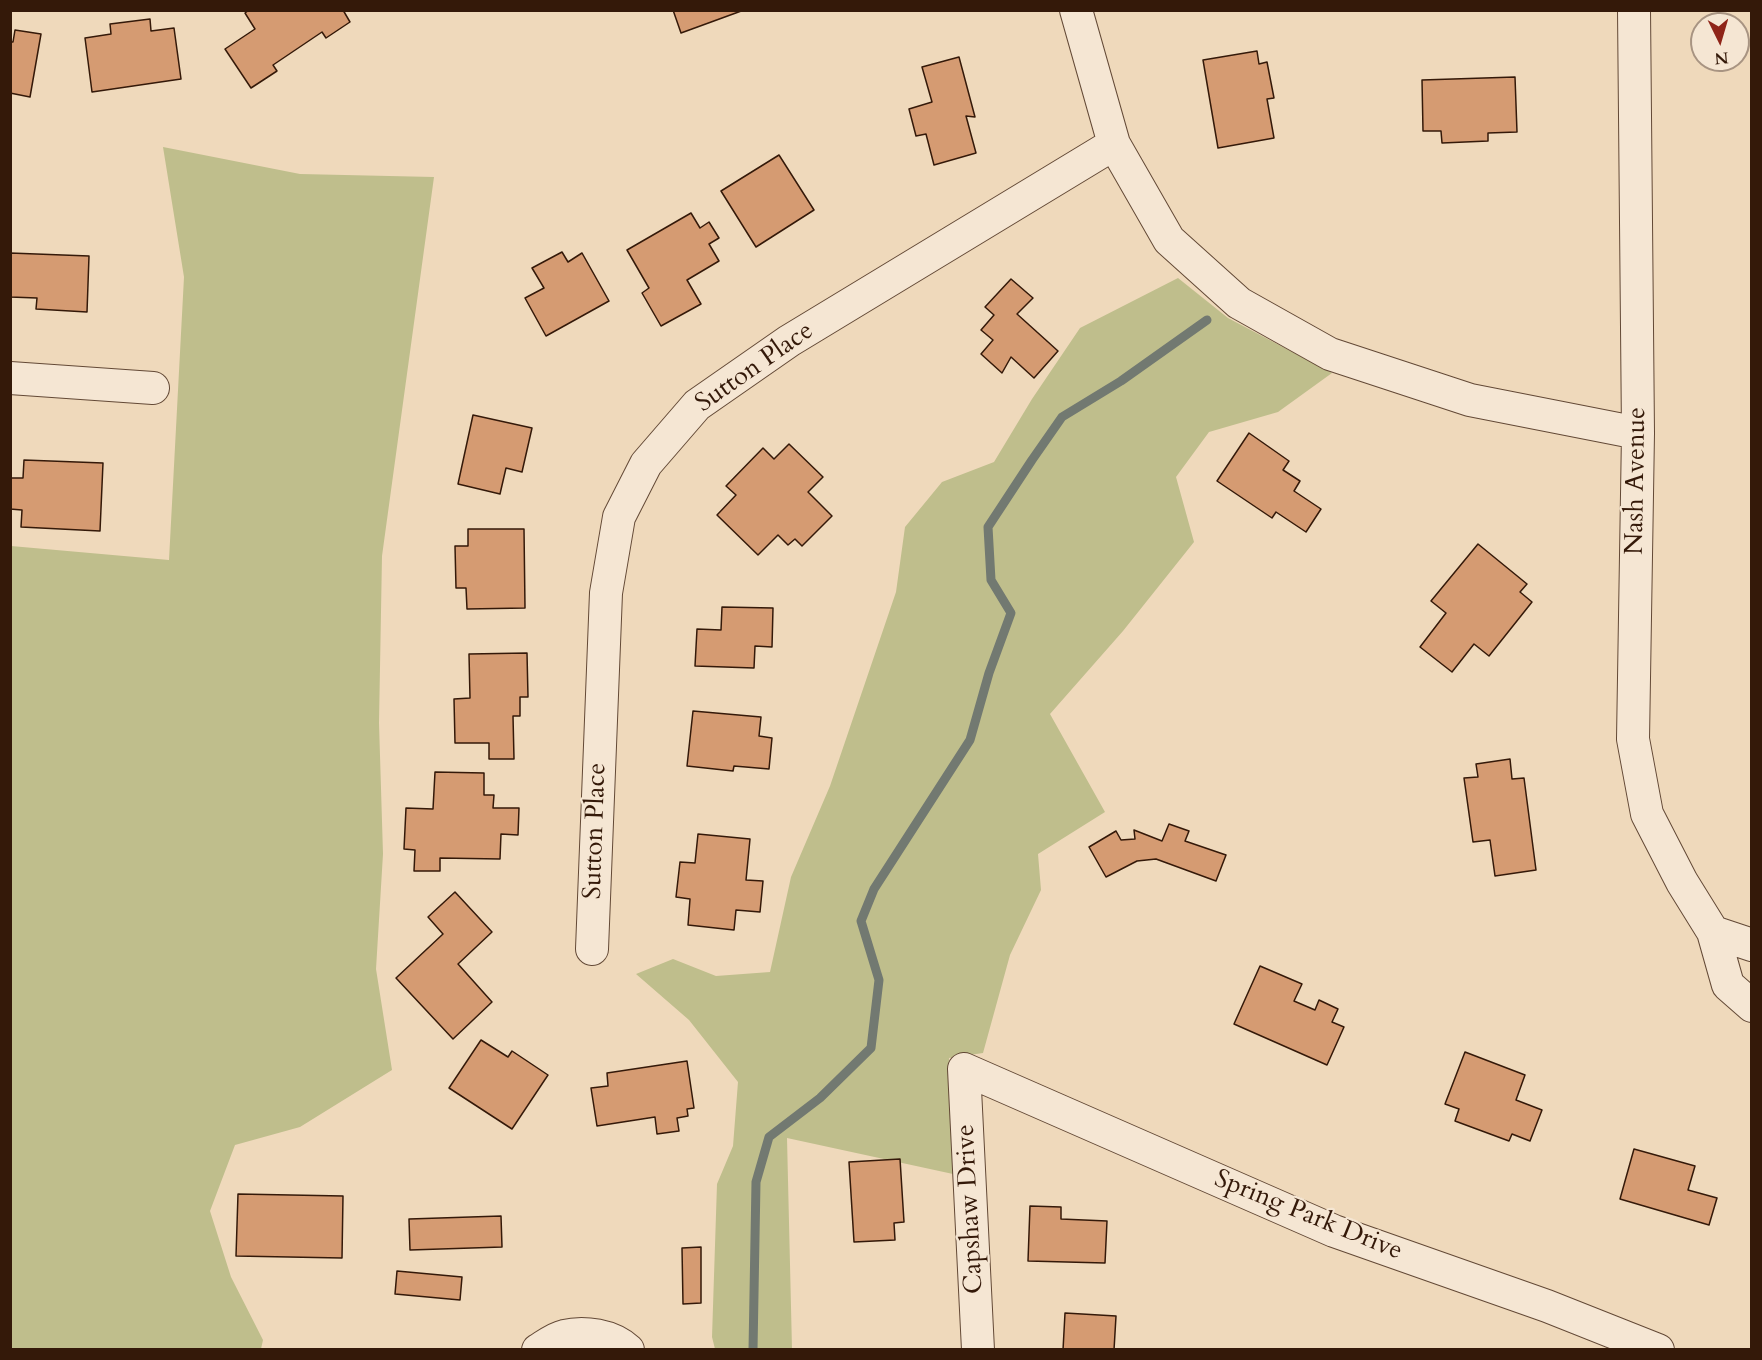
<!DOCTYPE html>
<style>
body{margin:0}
#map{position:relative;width:1762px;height:1360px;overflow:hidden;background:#efd9bb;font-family:Cardo,serif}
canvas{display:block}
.frame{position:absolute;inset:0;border:12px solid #341909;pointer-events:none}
.north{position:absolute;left:1690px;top:12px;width:60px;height:60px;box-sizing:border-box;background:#f5e6d3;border:2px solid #a89482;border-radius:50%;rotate:175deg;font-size:16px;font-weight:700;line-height:24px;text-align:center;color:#341909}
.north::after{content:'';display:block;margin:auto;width:21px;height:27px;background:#8f2418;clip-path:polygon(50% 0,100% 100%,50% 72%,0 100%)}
</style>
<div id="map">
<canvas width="1762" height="1360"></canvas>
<div class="frame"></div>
<div class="north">N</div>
</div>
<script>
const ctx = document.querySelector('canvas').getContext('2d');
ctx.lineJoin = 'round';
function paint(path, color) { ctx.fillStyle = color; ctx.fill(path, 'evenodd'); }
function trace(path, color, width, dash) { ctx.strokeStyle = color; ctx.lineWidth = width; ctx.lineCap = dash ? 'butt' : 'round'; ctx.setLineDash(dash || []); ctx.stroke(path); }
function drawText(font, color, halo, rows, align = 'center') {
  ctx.font = font + ' Cardo,serif'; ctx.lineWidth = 4.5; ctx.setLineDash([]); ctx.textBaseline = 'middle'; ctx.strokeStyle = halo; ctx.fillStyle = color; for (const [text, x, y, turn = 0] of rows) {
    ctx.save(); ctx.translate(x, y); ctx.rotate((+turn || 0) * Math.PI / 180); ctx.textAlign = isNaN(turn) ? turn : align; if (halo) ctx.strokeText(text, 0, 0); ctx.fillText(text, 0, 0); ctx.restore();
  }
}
const green = new Path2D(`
 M 163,147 L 300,174 L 434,177 L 382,556 L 379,723 L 383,854 L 376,969 L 392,1070 L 300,1127 L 235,1145 L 210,1211 L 231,1277 L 263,1340 L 261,1349 L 11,1349 L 11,546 L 169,560 L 184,277 Z
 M 1178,278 L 1228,318 L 1332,373 L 1278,412 L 1209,432 L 1176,477 L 1194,542 L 1123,631 L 1050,714 L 1105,812 L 1038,854 L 1041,890 L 1010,955 L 983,1053 L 949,1058 L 953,1174 L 787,1138 L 792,1349 L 715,1349 L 712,1337 L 717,1184 L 733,1146 L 738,1082 L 689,1020 L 636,974 L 673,959 L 716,976 L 770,972 L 791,877 L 830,786 L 896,592 L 905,527 L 942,482 L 994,462 L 1032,399 L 1080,328 Z`);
const stream = new Path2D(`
 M 753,1350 L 756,1182 L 769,1137 L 820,1098 L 871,1048 L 879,980 L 861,921 L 874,889 L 970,740 L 989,673 L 1011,613 L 991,580 L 988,527 L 1032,460 L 1062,417 L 1121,381 L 1207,320`);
const building = new Path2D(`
 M 249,10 L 343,10 L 350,22 L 326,38 L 322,32 L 273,65 L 277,71 L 251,88 L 225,49 L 255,29 L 245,13 Z
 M 673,10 L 744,10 L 681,33 Z
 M 150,19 L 151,31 L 174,28 L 181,79 L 92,92 L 85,38 L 111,34 L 110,24 Z
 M 15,30 L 41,34 L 30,97 L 10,93 L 10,42 L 13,42 Z
 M 1257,51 L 1259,64 L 1267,62 L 1274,98 L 1267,99 L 1274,138 L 1218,148 L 1203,60 Z
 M 959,57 L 975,117 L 966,116 L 976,153 L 934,165 L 926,134 L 916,136 L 909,109 L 932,102 L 922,67 Z
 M 1515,77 L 1517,132 L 1488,133 L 1488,141 L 1442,143 L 1441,131 L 1423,131 L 1422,80 Z
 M 779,155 L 814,210 L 756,247 L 721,191 Z
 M 691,213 L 700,228 L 709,222 L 719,238 L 709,244 L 719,261 L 687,280 L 701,304 L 661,326 L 642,293 L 649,288 L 627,250 Z
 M 562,252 L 568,262 L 582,253 L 609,301 L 546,336 L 525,298 L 544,288 L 532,268 Z
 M 10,253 L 89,256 L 87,312 L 36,309 L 37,298 L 10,297 Z
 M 1011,279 L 1033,298 L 1017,314 L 1058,351 L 1034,378 L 1011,357 L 1002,373 L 981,354 L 993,340 L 981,330 L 994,315 L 985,307 Z
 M 473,415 L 532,428 L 522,472 L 506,468 L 500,494 L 458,484 Z
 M 1249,433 L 1289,461 L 1283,470 L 1300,481 L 1294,491 L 1321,509 L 1306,532 L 1276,512 L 1272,518 L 1217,481 Z
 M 789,444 L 823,477 L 808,492 L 832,516 L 802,546 L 795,539 L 788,545 L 778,535 L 758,555 L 717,515 L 736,495 L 726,486 L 763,448 L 774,459 Z
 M 24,460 L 103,463 L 100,531 L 21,527 L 22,510 L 10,509 L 10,478 L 23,478 Z
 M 468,529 L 524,529 L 525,608 L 467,609 L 466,588 L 456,588 L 455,546 L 468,546 Z
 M 1478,544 L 1527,584 L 1520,592 L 1532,602 L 1489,656 L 1474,644 L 1452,672 L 1420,647 L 1446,613 L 1431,601 Z
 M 722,607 L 773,608 L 772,647 L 755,646 L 754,668 L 695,666 L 697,629 L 721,630 Z
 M 527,653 L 528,697 L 520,697 L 520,716 L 513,716 L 514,759 L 489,759 L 489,743 L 455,743 L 454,699 L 470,698 L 469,654 Z
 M 693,711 L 761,717 L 759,736 L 772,738 L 769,769 L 734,766 L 733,771 L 687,766 Z
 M 1510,759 L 1512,779 L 1524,778 L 1536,870 L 1495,876 L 1490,840 L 1473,842 L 1464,778 L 1478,777 L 1476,764 Z
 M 435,772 L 484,773 L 484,795 L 494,795 L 493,808 L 519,808 L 518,835 L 501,834 L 500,859 L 440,858 L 440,871 L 414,871 L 415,850 L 404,849 L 406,808 L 433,809 Z
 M 1169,824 L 1189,831 L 1185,841 L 1226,855 L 1216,881 L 1156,859 L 1137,861 L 1106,877 L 1089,847 L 1116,831 L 1121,840 L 1135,839 L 1134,830 L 1162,841 Z
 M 698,834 L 750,839 L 746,880 L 763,881 L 760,912 L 736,910 L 734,930 L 688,925 L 690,899 L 676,897 L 680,862 L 695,863 Z
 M 455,892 L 492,932 L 458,964 L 492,1002 L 453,1039 L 396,978 L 443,934 L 428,917 Z
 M 1260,966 L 1302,984 L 1294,1001 L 1315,1010 L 1319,1000 L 1338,1009 L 1332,1022 L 1344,1027 L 1327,1065 L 1234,1024 Z
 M 481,1040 L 508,1057 L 512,1051 L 548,1075 L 512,1129 L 449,1088 Z
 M 1465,1052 L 1525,1075 L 1516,1100 L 1542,1110 L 1530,1141 L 1512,1134 L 1509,1141 L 1455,1121 L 1459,1109 L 1445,1104 Z
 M 687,1061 L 694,1108 L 687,1109 L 688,1116 L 677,1118 L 679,1131 L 657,1134 L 655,1117 L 597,1126 L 591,1088 L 608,1086 L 607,1073 Z
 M 1634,1149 L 1695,1166 L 1688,1190 L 1717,1198 L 1709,1225 L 1620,1199 Z
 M 900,1159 L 904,1222 L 894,1223 L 895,1240 L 854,1242 L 849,1162 Z
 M 238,1194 L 343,1196 L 342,1258 L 236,1256 Z
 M 1030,1206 L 1061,1207 L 1061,1219 L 1107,1221 L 1105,1263 L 1028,1261 Z
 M 501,1216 L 502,1247 L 410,1250 L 409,1219 Z
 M 701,1247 L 701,1303 L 683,1304 L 682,1248 Z
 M 397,1271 L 462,1277 L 460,1300 L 395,1294 Z
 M 1065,1313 L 1116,1316 L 1114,1350 L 1063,1350 Z`);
const minor = new Path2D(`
 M 1076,10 L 1114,144 L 1169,240 L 1239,303 L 1330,354 L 1470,400 L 1638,433
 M 1634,10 L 1638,433 L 1633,739 L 1647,814 L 1682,882 L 1713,932 L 1728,985 L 1752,1006
 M 10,378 L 153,388
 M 1713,932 L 1752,945
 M 592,949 L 606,593 L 619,517 L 646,464 L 697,405 L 789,341 L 1114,144
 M 538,1350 C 546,1345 555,1338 564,1336 C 584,1331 612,1335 628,1350
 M 978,1350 L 964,1069 L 1334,1231 L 1547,1306 L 1658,1350`);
const streetNames = [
 ["Sutton Place",755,368,-35],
 ["Nash Avenue",1637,481,-89],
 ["Sutton Place",596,831,-88],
 ["Capshaw Drive",971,1209,-93],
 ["Spring Park Drive",1308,1216,22]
];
paint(green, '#bfbe8c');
trace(stream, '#727971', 9);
paint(building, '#d59b72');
trace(building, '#341909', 1.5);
trace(minor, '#634936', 34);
trace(minor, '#f5e6d3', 32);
drawText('26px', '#341909', '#f5e6d3', streetNames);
</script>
